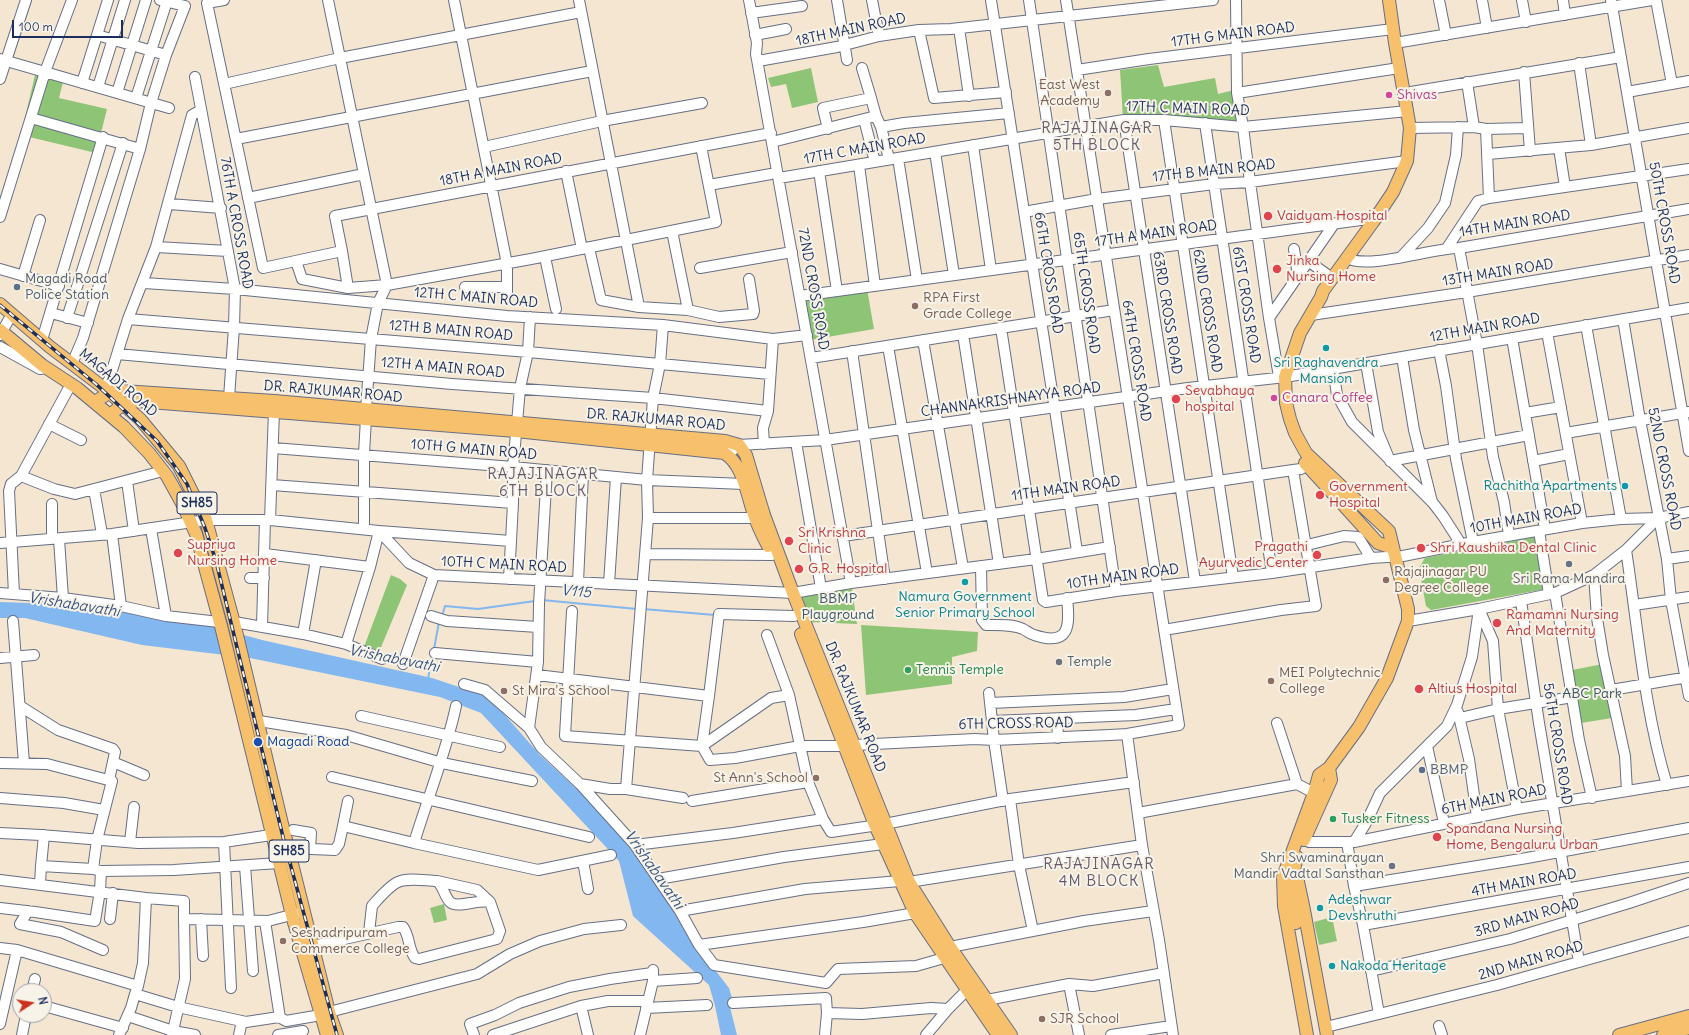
<!DOCTYPE html>
<style>
body{margin:0}
#map{position:relative;width:1689px;height:1035px;overflow:hidden;background:#f4e6d0;font-family:Delius,sans-serif}
canvas{display:block}
.north{position:absolute;left:12px;top:983px;width:40px;height:40px;box-sizing:border-box;background:#f7f3e8;border:1px solid #9fa5b1;border-radius:50%;rotate:78deg;font-size:11px;font-weight:700;line-height:16px;text-align:center;color:#1b2f5e}
.north::after{content:'';display:block;margin:auto;width:14px;height:18px;background:#c8321e;clip-path:polygon(50% 0,100% 100%,50% 72%,0 100%)}
.scale{position:absolute;left:12px;top:20px;width:111px;height:18px;box-sizing:border-box;border:2px solid #1b2f5e;border-top:0;padding-left:5px;font-size:12px;line-height:14px;white-space:nowrap;color:#1b2f5e;-webkit-text-stroke:3px #f7f3e8;paint-order:stroke}
</style>
<div id="map">
<canvas width="1689" height="1035"></canvas>
<div class="north">N</div>
<div class="scale">100 m</div>
</div>
<script>
const ctx = document.querySelector('canvas').getContext('2d');
ctx.lineJoin = 'round';
function paint(path, color) { ctx.fillStyle = color; ctx.fill(path, 'evenodd'); }
function trace(path, color, width, dash) { ctx.strokeStyle = color; ctx.lineWidth = width; ctx.lineCap = dash ? 'butt' : 'round'; ctx.setLineDash(dash || []); ctx.stroke(path); }
function drawText(font, color, halo, rows, align = 'center') {
  ctx.font = font + ' Delius,sans-serif'; ctx.lineWidth = 4; ctx.setLineDash([]); ctx.textBaseline = 'middle'; ctx.strokeStyle = halo; ctx.fillStyle = color; for (const [text, x, y, turn = 0] of rows) {
    ctx.save(); ctx.translate(x, y); ctx.rotate((+turn || 0) * Math.PI / 180); ctx.textAlign = isNaN(turn) ? turn : align; if (halo) ctx.strokeText(text, 0, 0); ctx.fillText(text, 0, 0); ctx.restore();
  }
}
const green = new Path2D(`
 M 1158,65 L 1164,87 L 1215,78 L 1218,94 L 1234,90 L 1240,123 L 1123,118 L 1120,70 Z
 M 811,68 L 818,102 L 792,108 L 786,84 L 771,87 L 768,78 Z
 M 35,75 L 63,82 L 59,98 L 107,109 L 96,153 L 21,135 Z
 M 867,289 L 874,329 L 810,340 L 803,300 Z
 M 1535,537 L 1546,589 L 1431,610 L 1426,606 L 1419,568 L 1425,558 Z
 M 391,575 L 400,579 L 407,585 L 379,652 L 364,647 Z
 M 852,589 L 857,624 L 811,622 L 801,594 Z
 M 861,625 L 978,632 L 977,651 L 952,657 L 952,684 L 866,695 Z
 M 1603,664 L 1612,718 L 1581,723 L 1572,670 Z
 M 444,904 L 447,920 L 434,923 L 430,908 Z
 M 1332,917 L 1337,941 L 1319,945 L 1314,922 Z`);
const water = new Path2D(`
 M 0,602 L 89,605 L 211,626 L 262,640 L 432,678 L 489,697 L 540,755 L 606,816 L 667,896 L 702,953 L 729,988 L 732,998 L 729,1003 L 737,1035 L 721,1035 L 715,1006 L 709,985 L 633,916 L 619,861 L 481,713 L 440,697 L 250,658 L 142,645 L 25,618 L 0,618 Z`);
const stream = new Path2D(`
 M 542,600 L 637,609
 M 643,609 L 715,615
 M 442,616 L 445,606 L 478,609 L 535,601
 M 434,649 L 439,622
 M 428,679 L 432,656`);
const minor = new Path2D(`
 M 224,0 L 207,3 L 263,268 L 342,251
 M 328,0 L 387,285 L 378,303 L 371,339 L 366,409
 M 454,0 L 507,264 L 507,296
 M 579,0 L 639,307 L 688,310 L 719,317 L 753,314 L 754,311 L 749,279
 M 749,0 L 757,43 L 756,54 L 851,583
 M 837,0 L 847,60
 M 872,0 L 879,36
 M 991,0 L 1077,551
 M 1029,0 L 1116,591
 M 1236,0 L 1237,93 L 1243,127 L 1250,182 L 1269,318 L 1279,377
 M 1439,0 L 1446,35
 M 1482,0 L 1487,28
 M 1522,0 L 1526,22
 M 1563,0 L 1565,15
 M 1611,0 L 1689,451
 M 1656,0 L 1672,84
 M 751,13 L 802,6
 M 959,28 L 969,96
 M 919,30 L 934,98 L 1006,92
 M 97,35 L 166,55
 M 755,35 L 786,29
 M 1395,43 L 1652,0
 M 0,59 L 169,108
 M 758,61 L 837,47 L 879,36 L 919,30 L 951,29 L 1213,0
 M 1579,63 L 1591,145
 M 862,68 L 871,98
 M 1077,70 L 1149,59 L 1393,29
 M 1524,72 L 1530,151
 M 195,77 L 235,289 L 234,327 L 229,398
 M 0,79 L 26,0
 M 1467,82 L 1474,127
 M 82,83 L 108,0
 M 224,84 L 340,58 L 581,12
 M 98,87 L 125,0
 M 1627,92 L 1689,81
 M 117,93 L 146,0
 M 1237,93 L 1399,68
 M 1405,93 L 1621,57
 M 136,98 L 167,1
 M 31,118 L 140,149
 M 864,119 L 875,162
 M 1124,120 L 1195,581
 M 1164,120 L 1233,577
 M 1205,123 L 1272,573
 M 881,127 L 904,123 L 1009,113
 M 1410,128 L 1474,127 L 1486,129 L 1527,128
 M 828,129 L 823,108 L 871,98 L 876,116
 M 236,139 L 592,71
 M 772,142 L 876,116 L 881,127 L 889,159
 M 973,145 L 991,270
 M 484,147 L 602,121 L 702,103
 M 1559,148 L 1565,187
 M 935,152 L 954,275
 M 1488,154 L 1591,145 L 1689,128
 M 898,158 L 917,280
 M 859,165 L 875,286
 M 566,171 L 582,249
 M 819,171 L 837,291
 M 779,178 L 1124,120 L 1164,120 L 1243,127 L 1408,111
 M 709,185 L 771,174
 M 248,198 L 364,174
 M 1489,198 L 1689,169
 M 169,204 L 221,208
 M 1024,212 L 1097,199 L 1214,184 L 1250,182 L 1407,161
 M 0,217 L 45,72 L 72,0
 M 672,231 L 688,310
 M 156,247 L 228,251
 M 589,248 L 601,300 L 639,307
 M 1447,248 L 1478,201 L 1489,198 L 1486,129
 M 1459,248 L 1477,344 L 1493,457 L 1504,502 L 1509,535
 M 1294,249 L 1298,276
 M 1402,256 L 1428,228 L 1445,203 L 1456,155 L 1458,127
 M 545,257 L 556,309
 M 1347,258 C 1368,270 1432,248 1459,248 L 1689,209
 M 296,261 L 302,279 L 348,288 L 387,285 L 531,259 L 716,222 L 701,146
 M 1308,261 L 1332,278
 M 700,268 L 792,252
 M 0,269 L 59,286
 M 23,276 L 40,220
 M 144,283 L 235,289 L 507,316 L 663,325 L 773,339 L 807,335
 M 465,287 L 507,287
 M 348,288 L 342,251 L 335,216 L 771,133
 M 800,296 L 1368,219 L 1373,222
 M 51,313 L 88,323
 M 1311,315 L 1467,292 L 1689,255
 M 67,318 L 123,143
 M 1269,318 L 1334,224
 M 128,319 L 528,352 L 770,374
 M 1623,319 L 1640,420 L 1667,559 L 1671,600 L 1689,696
 M 1586,325 L 1621,519
 M 1001,328 L 1043,600 L 1046,602 L 1116,591 L 1272,573 L 1371,558 L 1403,556 L 1473,542 L 1582,523 L 1621,519 L 1658,518 L 1689,512
 M 1547,332 L 1582,523
 M 963,334 L 999,564
 M 0,335 L 12,314
 M 1512,338 L 1545,529
 M 42,340 L 103,137
 M 923,340 L 963,568
 M 888,346 L 927,573
 M 0,347 L 40,369 L 45,368
 M 1439,350 L 1446,386 L 1456,459 L 1473,542
 M 852,351 L 885,579
 M 117,354 L 452,384 L 653,398 L 768,411
 M 1402,357 L 1414,430 L 1432,502
 M 811,358 L 1114,310
 M 1366,363 L 1378,432 L 1390,461 L 1529,435
 M 72,364 L 83,338 L 140,149 L 151,103 L 166,55 L 185,6 L 160,0
 M 1333,368 L 1337,395 L 1352,422 L 1433,503 L 1443,516 L 1461,544
 M 104,388 L 109,380 L 128,319 L 156,247 L 192,115 L 201,110
 M 1525,413 L 1561,407
 M 49,424 L 81,440
 M 1566,433 L 1689,412
 M 796,442 L 821,588
 M 764,444 L 763,428 L 768,411 L 773,339
 M 273,448 L 513,467 L 647,480 L 744,484
 M 727,455 L 739,445 L 825,440 L 1188,388 L 1285,377 L 1689,308
 M 1533,461 L 1569,454
 M 21,476 L 54,489 L 75,494 L 163,471
 M 127,481 L 134,531
 M 272,485 L 513,503
 M 94,489 L 102,534
 M 52,504 L 52,539
 M 648,518 L 755,518
 M 270,520 L 274,411
 M 151,529 L 166,616
 M 364,529 L 364,454 L 366,418
 M 1539,531 L 1549,594
 M 112,534 L 121,606
 M 843,536 L 1293,470
 M 59,539 L 63,598
 M 0,543 L 112,534 L 206,520 L 270,520 L 379,531 L 409,563 L 434,575 L 793,593 L 851,583 L 1036,559 L 1110,547
 M 1307,545 L 1344,536 L 1358,537 L 1371,558
 M 1626,550 C 1638,628 1644,709 1667,785
 M 265,554 L 370,567
 M 645,554 L 772,555
 M 1667,559 L 1689,556
 M 981,566 L 982,620 L 986,625 C 998,625 1012,624 1023,629 C 1027,631 1030,634 1034,635 C 1070,647 1070,626 1067,598
 M 1594,575 L 1597,618 L 1603,655 L 1625,756 L 1627,791
 M 250,578 L 264,578
 M 509,579 L 513,503 L 513,467 L 517,423 L 520,388 L 528,352 L 530,317
 M 578,582 L 583,474
 M 609,584 L 616,477
 M 0,593 L 63,598 L 121,606 L 166,616 L 219,622
 M 1555,593 L 1579,740 L 1592,798
 M 14,594 L 9,491 L 11,484 L 21,476 L 71,384
 M 1521,601 L 1539,723 L 1579,962
 M 1634,605 L 1689,597
 M 1479,609 L 1493,641 L 1498,709 L 1517,809
 M 572,611 L 565,736 L 702,746 L 771,698 L 789,695 L 808,782 L 823,819
 M 431,616 L 447,621 L 538,627
 M 13,621 L 24,763
 M 1408,621 L 1479,609 L 1555,593 L 1594,575 L 1626,550 L 1658,518
 M 234,622 L 303,634 L 346,644 L 382,659
 M 262,627 L 265,520
 M 1164,630 L 1281,610 L 1316,606 L 1293,470 L 1301,469 L 1306,465
 M 303,634 L 316,560
 M 767,635 L 789,695
 M 346,644 L 370,567 L 379,531 L 511,541
 M 435,653 L 538,662
 M 0,658 L 34,655
 M 403,664 L 434,575
 M 537,675 L 709,696 L 719,614 L 794,616
 M 464,684 L 485,690 L 529,728 L 538,662 L 539,604 L 547,470
 M 1611,690 L 1689,677
 M 989,693 L 994,740 L 1003,801
 M 709,696 L 702,746 L 710,760 L 735,758 L 800,746 L 844,746
 M 990,703 L 1124,697 L 1173,689
 M 20,706 L 58,730 L 113,749 L 115,752 L 109,780
 M 1458,712 L 1469,759 L 1477,817
 M 361,716 L 500,747
 M 1460,718 L 1498,709 L 1573,697
 M 1057,719 L 1058,738
 M 259,721 L 346,735 L 442,763 L 532,781
 M 992,721 L 1136,715 L 1176,709
 M 1277,723 L 1297,784
 M 529,728 L 541,747 L 580,784 L 610,789 L 626,789 L 648,518 L 647,480 L 653,398 L 660,364 L 663,325
 M 1127,734 L 1142,845 L 1159,940 L 1173,1035
 M 854,745 L 975,739 L 994,740 L 1110,735 L 1127,734 L 1179,725 L 1066,0
 M 1427,746 L 1444,823
 M 113,762 L 144,775
 M 0,763 L 47,764 L 112,781 L 97,840 L 93,869 L 101,871 L 174,870 L 279,863
 M 332,777 L 589,837
 M 580,784 L 635,845 L 680,911 L 699,945 L 714,965 L 826,983 L 838,969 L 916,966 L 944,958
 M 626,789 L 683,798
 M 0,798 L 64,803 L 104,810
 M 1010,799 L 1019,865 L 1033,931
 M 692,801 L 808,782
 M 1138,813 L 1297,784 L 1314,793
 M 343,826 L 348,801
 M 293,830 L 311,833 L 310,849
 M 0,833 L 41,835 L 138,843 L 224,842 L 271,835
 M 1304,839 L 1309,842 L 1354,842 L 1517,809 L 1689,781
 M 130,842 L 134,807
 M 224,842 L 231,988
 M 1347,842 L 1354,886 L 1363,925 L 1379,1014
 M 1354,842 L 1366,823 L 1380,793 L 1447,726 L 1457,705 L 1472,657 L 1479,609
 M 414,843 L 538,870 L 611,855
 M 635,845 L 733,833 L 823,819 L 831,832 L 885,824 L 1010,799 L 1134,782
 M 288,848 L 335,850 L 339,844 L 343,826 L 414,843 C 428,797 446,753 456,706
 M 583,861 L 588,889
 M 41,866 L 44,835
 M 245,866 L 253,971
 M 658,879 L 784,857 L 883,844
 M 0,880 L 146,898 L 143,963 L 138,986
 M 437,881 L 477,890 L 490,902
 M 40,884 L 41,866 L 93,869
 M 1354,886 L 1527,858 L 1689,828
 M 146,898 L 184,901 L 184,919 L 268,921 L 299,913
 M 0,908 L 35,912 L 95,921 L 100,891 L 101,871
 M 28,911 L 20,924 L 61,932 L 103,950
 M 680,911 L 805,889 L 900,881 L 909,882 L 1142,845
 M 110,919 L 113,893
 M 201,919 L 203,956
 M 265,921 L 280,1018
 M 1363,925 L 1689,867
 M 699,945 L 863,922 L 915,913
 M 313,946 L 398,927 L 403,927 C 410,936 408,949 415,958 L 419,959 L 497,939 L 500,931 L 490,902 C 478,899 457,909 450,902 C 444,896 444,887 437,881 C 426,881 409,877 398,882 C 389,886 379,898 372,906 L 369,933
 M 950,947 L 1084,921 L 1153,911
 M 0,948 L 17,950 L 138,986 L 135,994 L 178,1007 L 246,1022 L 279,1017 L 286,1021 L 321,1015
 M 1371,971 L 1510,939 L 1629,903 L 1689,883
 M 653,981 L 697,978
 M 1069,984 L 1079,1035
 M 32,991 L 35,979
 M 987,1000 L 1069,984 L 1093,986 L 1164,973
 M 733,1003 L 826,998 L 827,1013
 M 44,1006 L 123,1028
 M 581,1006 L 608,1001 L 648,1001
 M 646,1008 L 707,1005
 M 329,1012 L 477,974 L 510,954 L 540,941 L 584,929 L 621,925
 M 128,1016 L 173,1031 L 195,1035
 M 0,1024 L 17,950
 M 1439,1026 L 1442,1035
 M 1326,1027 L 1497,985 L 1689,931
 M 22,1035 L 26,1015
 M 119,1035 L 131,1008 L 135,994
 M 172,1035 L 185,979 L 184,919
 M 239,1035 L 242,1021
 M 278,1035 L 303,1031
 M 474,1035 L 470,1024 L 495,1015 L 519,1003 L 569,987 L 610,979 L 652,973
 M 493,1035 L 581,1006 L 588,1035
 M 640,1035 L 653,981 L 653,970
 M 825,1035 L 827,1013 L 862,1014 L 931,1008 L 948,1009
 M 926,1035 L 948,1009 L 972,985
 M 1111,1035 L 1171,1026`);
const major = new Path2D(`
 M 0,304 L 50,347 L 104,388 L 140,419 L 179,466 L 206,520 L 234,623 L 282,824 L 329,1012 L 337,1035
 M 0,330 L 42,365 L 77,388 L 124,427 L 149,453 L 167,476 L 183,505 L 196,534 L 221,626 L 293,919 L 327,1035
 M 95,402 L 110,392 L 123,391 L 274,401 L 725,441 L 739,445 L 746,455 L 764,515 L 793,593 L 909,882 L 950,947 L 1011,1035
 M 110,415 L 123,404 L 137,401 L 516,431 L 724,453 C 744,464 747,497 755,517 C 758,527 763,536 768,546
 M 1305,463 L 1378,543 L 1393,548
 M 801,634 L 875,825 L 915,913 L 998,1035
 M 1304,840 L 1331,780 L 1329,768
 M 1297,877 L 1304,910 L 1327,1035
 M 1296,923 L 1291,883 L 1297,857
 M 1307,1035 L 1284,906 L 1283,877 L 1314,793 L 1319,775 L 1329,768 L 1359,727 L 1387,678 L 1408,621 L 1408,609 L 1389,531 L 1306,453 L 1295,433 L 1290,419 L 1286,403 L 1285,377 L 1300,333 L 1321,297 L 1323,291 L 1373,222 L 1393,192 L 1407,161 L 1410,128 L 1395,43 L 1389,0
 M 1619,1035 L 1689,1016
 M 1663,1035 L 1689,1028`);
const rail = new Path2D(`
 M 0,305 L 97,385 L 157,441 L 187,484 L 205,528 L 216,561 L 284,841 L 337,1035`);
const markers = [
 [1108,93,4,"#8d6e63"],
 [1389,95,4,"#d1479c"],
 [1268,216,5,"#e0444e"],
 [1277,269,5,"#e0444e"],
 [17,287,4,"#5c6f8a"],
 [915,306,4,"#8d6e63"],
 [1326,348,4,"#0f9aa8"],
 [1274,398,4,"#d1479c"],
 [1176,399,5,"#e0444e"],
 [1625,486,4,"#0f9aa8"],
 [1320,495,5,"#e0444e"],
 [789,541,5,"#e0444e"],
 [1421,548,5,"#e0444e"],
 [178,553,5,"#e0444e"],
 [1317,555,5,"#e0444e"],
 [1569,564,4,"#6b7280"],
 [799,569,5,"#e0444e"],
 [1386,580,4,"#8d6e63"],
 [965,582,4,"#0f9aa8"],
 [1497,623,5,"#e0444e"],
 [1059,662,4,"#6b7280"],
 [908,670,4,"#2e9e5b"],
 [1271,681,4,"#8d6e63"],
 [1419,689,5,"#e0444e"],
 [504,691,4,"#8d6e63"],
 [258,742,5,"#1a4fb4"],
 [1422,770,4,"#5c6f8a"],
 [816,778,4,"#8d6e63"],
 [1333,819,4,"#2e9e5b"],
 [1437,837,5,"#e0444e"],
 [1392,866,4,"#6b7280"],
 [1320,908,4,"#0f9aa8"],
 [283,941,4,"#8d6e63"],
 [1332,966,4,"#0f9aa8"],
 [1042,1019,4,"#8d6e63"]
];
const shields = [
 [197,503,40],
 [289,851,40]
];
const shieldNames = [
 ["SH85",197,503],
 ["SH85",289,851]
];
const streetNames = [
 ["18TH MAIN ROAD",851,30,-12],
 ["17TH G MAIN ROAD",1233,35,-7],
 ["17TH C MAIN ROAD",1188,109,2],
 ["17TH C MAIN ROAD",865,149,-10],
 ["18TH A MAIN ROAD",501,170,-11],
 ["17TH B MAIN ROAD",1214,171,-6],
 ["76TH A CROSS ROAD",236,223,80],
 ["50TH CROSS ROAD",1664,223,80],
 ["14TH MAIN ROAD",1515,224,-9],
 ["17TH A MAIN ROAD",1156,234,-8],
 ["66TH CROSS ROAD",1048,273,81],
 ["13TH MAIN ROAD",1498,273,-9],
 ["72ND CROSS ROAD",813,289,80],
 ["65TH CROSS ROAD",1086,293,82],
 ["12TH C MAIN ROAD",476,298,5],
 ["61ST CROSS ROAD",1246,305,81],
 ["62ND CROSS ROAD",1207,311,81],
 ["63RD CROSS ROAD",1167,313,81],
 ["12TH MAIN ROAD",1485,328,-10],
 ["12TH B MAIN ROAD",451,331,5],
 ["64TH CROSS ROAD",1136,361,81],
 ["12TH A MAIN ROAD",443,368,5],
 ["MAGADI ROAD",118,383,40],
 ["DR. RAJKUMAR ROAD",333,392,5],
 ["CHANNAKRISHNAYYA ROAD",1011,400,-8],
 ["DR. RAJKUMAR ROAD",656,420,5],
 ["10TH G MAIN ROAD",474,450,5],
 ["52ND CROSS ROAD",1664,469,79],
 ["11TH MAIN ROAD",1066,489,-8],
 ["10TH MAIN ROAD",1526,519,-10],
 ["10TH C MAIN ROAD",504,565,3],
 ["10TH MAIN ROAD",1123,577,-8],
 ["DR. RAJKUMAR ROAD",855,707,68],
 ["6TH CROSS ROAD",1016,724,-1],
 ["56TH CROSS ROAD",1557,744,81],
 ["6TH MAIN ROAD",1494,800,-11],
 ["4TH MAIN ROAD",1524,883,-10],
 ["3RD MAIN ROAD",1527,918,-16],
 ["2ND MAIN ROAD",1531,961,-16]
];
const educationNames = [
 ["East West",1100,85,"right"],
 ["Academy",1100,101,"right"],
 ["RPA First",923,298],
 ["Grade College",923,314],
 ["Rajajinagar PU",1394,572],
 ["Degree College",1394,588],
 ["MEI Polytechnic",1279,673],
 ["College",1279,689],
 ["St Mira's School",512,691],
 ["St Ann's School",808,778,"right"],
 ["Seshadripuram",291,933],
 ["Commerce College",291,949],
 ["SJR School",1050,1019]
];
const hotelNames = [
 ["Shivas",1397,95],
 ["Canara Coffee",1282,398]
];
const healthNames = [
 ["Vaidyam Hospital",1277,216],
 ["Jinka",1286,261],
 ["Nursing Home",1286,277],
 ["Sevabhaya",1185,391],
 ["hospital",1185,407],
 ["Government",1329,487],
 ["Hospital",1329,503],
 ["Sri Krishna",798,533],
 ["Clinic",798,549],
 ["Supriya",187,545],
 ["Nursing Home",187,561],
 ["Pragathi",1308,547,"right"],
 ["Ayurvedic Center",1308,563,"right"],
 ["Shri Kaushika Dental Clinic",1430,548],
 ["G.R. Hospital",808,569],
 ["Ramamni Nursing",1506,615],
 ["And Maternity",1506,631],
 ["Altius Hospital",1428,689],
 ["Spandana Nursing",1446,829],
 ["Home, Bengaluru Urban",1446,845]
];
const serviceNames = [
 ["Magadi Road",25,279],
 ["Police Station",25,295],
 ["BBMP",1430,770]
];
const cultureNames = [
 ["Sri Raghavendra",1326,363],
 ["Mansion",1326,379],
 ["Rachitha Apartments",1617,486,"right"],
 ["Namura Government",965,597],
 ["Senior Primary School",965,613],
 ["Adeshwar",1328,900,"left"],
 ["Devshruthi",1328,916,"left"],
 ["Nakoda Heritage",1340,966,"left"]
];
const worshipNames = [
 ["Sri Rama Mandira",1569,579],
 ["Temple",1067,662,"left"],
 ["Shri Swaminarayan",1384,858,"right"],
 ["Mandir Vadtal Sansthan",1384,874,"right"]
];
const parkNames = [
 ["BBMP",838,599],
 ["Playground",838,615],
 ["ABC Park",1592,694]
];
const leisureNames = [
 ["Tennis Temple",916,670],
 ["Tusker Fitness",1341,819]
];
const transitNames = [
 ["Magadi Road",267,742]
];
const neighbourhoodNames = [
 ["RAJAJINAGAR",1097,129],
 ["5TH BLOCK",1097,146],
 ["RAJAJINAGAR",543,475],
 ["6TH BLOCK",543,492],
 ["RAJAJINAGAR",1099,865],
 ["4M BLOCK",1099,882]
];
const waterNames = [
 ["V115",576,592,5],
 ["Vrishabavathi",74,605,9],
 ["Vrishabavathi",394,659,11],
 ["Vrishabavathi",654,870,55]
];
paint(green, '#8ec476');
paint(water, '#83b7f0');
trace(stream, '#83b7f0', 2);
trace(minor, '#676f86', 12);
trace(major, '#676f86', 14);
trace(minor, '#fff', 10);
trace(major, '#f7c06c', 12);
trace(rail, '#1b2f5e', 3.5);
trace(rail, '#f7f3e8', 2, [6]);
for (const [x, y, r, color] of markers) { const dot = new Path2D(); dot.arc(x, y, r, 0, 2 * Math.PI); ctx.fillStyle = color; ctx.fill(dot); trace(dot, '#f7f3e8', 1.5); }
for (const [x, y, w] of shields) { const box = new Path2D(); box.roundRect(x - w / 2, y - 11, w, 22, 3); ctx.fillStyle = '#f7f3e8'; ctx.fill(box); trace(box, '#1b2f5e', 1); }
drawText('bold 13px', '#1b2f5e', null, shieldNames);
drawText('14px', '#1b2f5e', '#f7f3e8', streetNames);
drawText('14px', '#785e54', '#f7f3e8', educationNames, 'left');
drawText('14px', '#b23c85', '#f7f3e8', hotelNames, 'left');
drawText('14px', '#be3a42', '#f7f3e8', healthNames, 'left');
drawText('14px', '#4e5e75', '#f7f3e8', serviceNames, 'left');
drawText('14px', '#0d838f', '#f7f3e8', cultureNames);
drawText('14px', '#5b616d', '#f7f3e8', worshipNames);
drawText('14px', '#385464', '#f7f3e8', parkNames);
drawText('14px', '#27864d', '#f7f3e8', leisureNames, 'left');
drawText('14px', '#164399', '#f7f3e8', transitNames, 'left');
ctx.letterSpacing = '1px';
drawText('15px', '#655a6c', '#f7f3e8', neighbourhoodNames);
ctx.letterSpacing = '0px';
drawText('italic 15px', '#355182', '#f7f3e8', waterNames);
</script>
